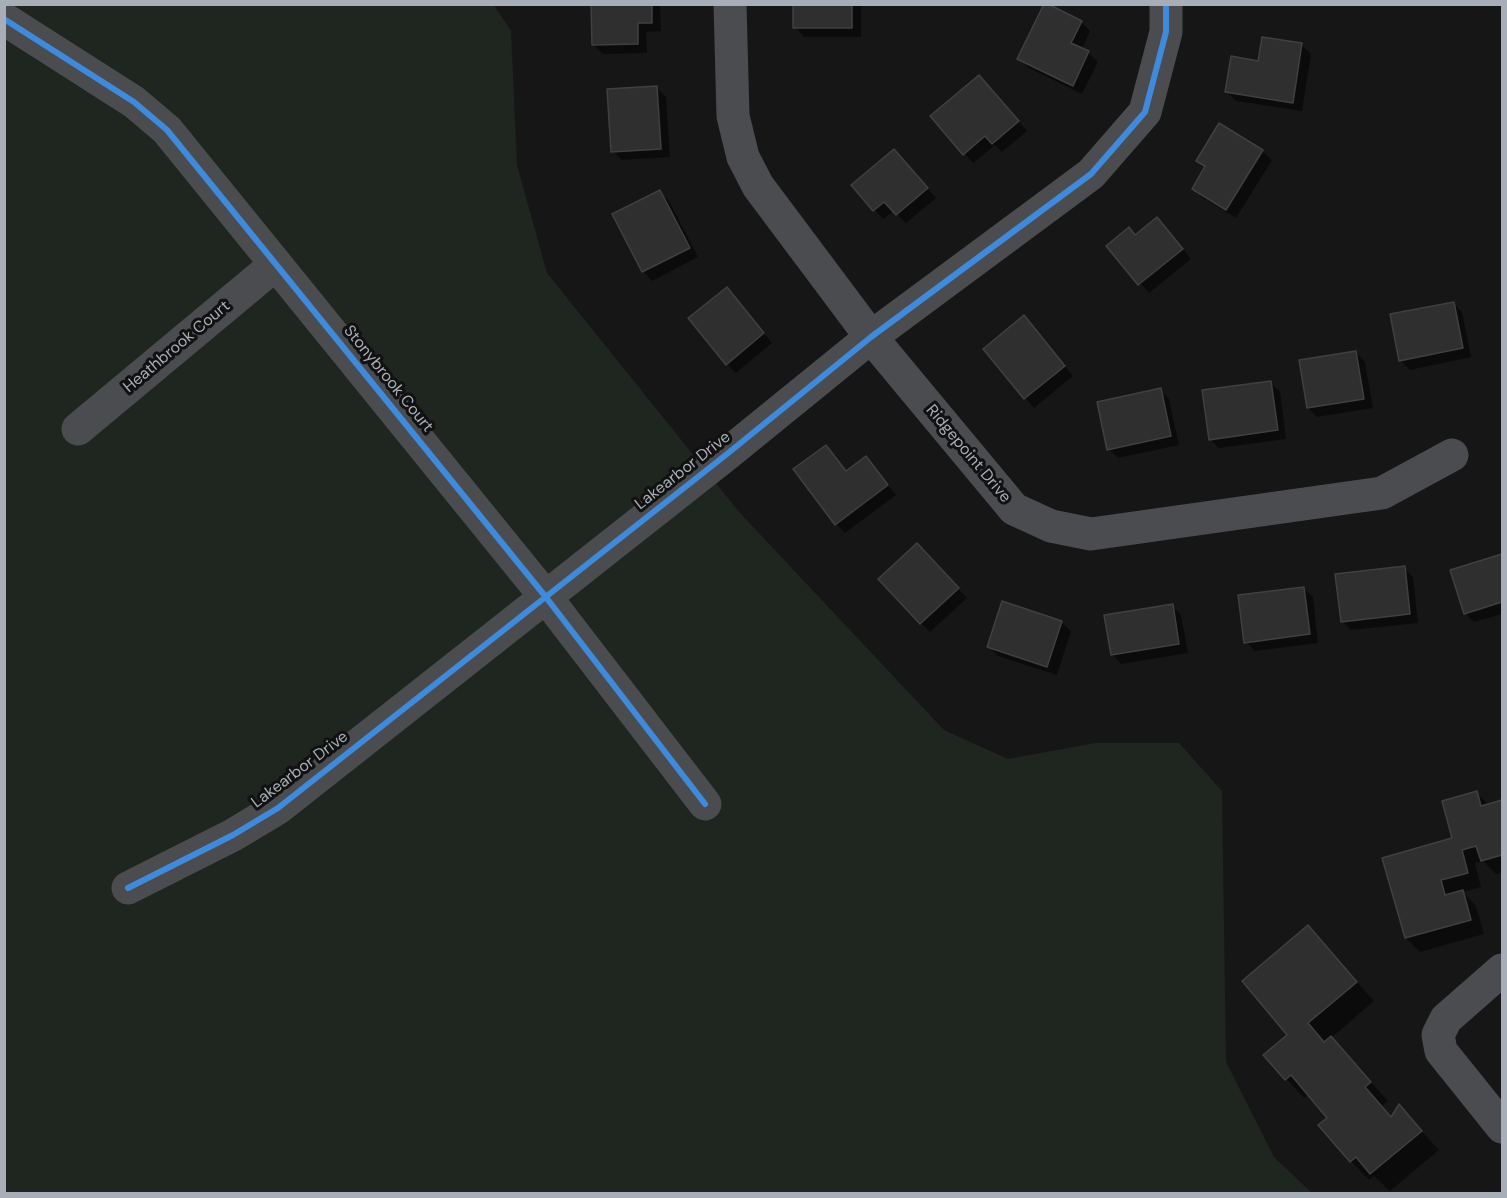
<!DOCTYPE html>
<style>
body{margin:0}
#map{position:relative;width:1507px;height:1198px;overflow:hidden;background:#161617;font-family:"DM Sans",sans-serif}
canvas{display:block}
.frame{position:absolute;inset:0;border:6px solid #a8aeb7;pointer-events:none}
</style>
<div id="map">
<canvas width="1507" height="1198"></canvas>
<div class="frame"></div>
</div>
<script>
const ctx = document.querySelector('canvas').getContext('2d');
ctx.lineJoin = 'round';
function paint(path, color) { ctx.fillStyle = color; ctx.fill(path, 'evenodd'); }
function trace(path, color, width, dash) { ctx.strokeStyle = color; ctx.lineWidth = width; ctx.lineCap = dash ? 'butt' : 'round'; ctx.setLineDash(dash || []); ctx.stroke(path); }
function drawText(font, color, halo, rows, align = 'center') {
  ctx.font = font + ' "DM Sans",sans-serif'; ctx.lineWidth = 6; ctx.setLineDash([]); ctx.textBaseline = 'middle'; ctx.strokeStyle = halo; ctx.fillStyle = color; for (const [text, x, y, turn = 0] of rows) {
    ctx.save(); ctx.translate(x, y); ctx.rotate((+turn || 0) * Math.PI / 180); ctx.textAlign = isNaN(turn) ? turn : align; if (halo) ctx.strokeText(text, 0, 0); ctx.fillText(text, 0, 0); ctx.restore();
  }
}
const green = new Path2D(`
 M 5,4 L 494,5 L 511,31 L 517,165 L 547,273 L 740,513 L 944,730 L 1008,759 L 1095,743 L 1179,743 L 1222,791 L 1226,1062 L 1274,1157 L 1312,1193 L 5,1194 Z`);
const shadow = new Path2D(`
 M 593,4 L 660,4 L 661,31 L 646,32 L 647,53 L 603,54 L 593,44 Z
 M 795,4 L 861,4 L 861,37 L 804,37 L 795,27 Z
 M 1081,22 L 1090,31 L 1082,49 L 1088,53 L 1098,62 L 1082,94 L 1029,68 L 1019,59 Z
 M 1302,45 L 1311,54 L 1302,111 L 1236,101 L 1227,92 L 1259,63 Z
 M 988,86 L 1027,131 L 1002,152 L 995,145 L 973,163 L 932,117 Z
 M 657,88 L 666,97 L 670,157 L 622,160 L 613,151 Z
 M 1262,151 L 1272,160 L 1236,218 L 1203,198 L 1193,189 L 1206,168 L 1198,160 Z
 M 903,160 L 936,198 L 906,223 L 894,211 L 883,219 L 853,185 Z
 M 660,192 L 669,201 L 698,257 L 652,281 L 643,271 Z
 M 1166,228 L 1191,259 L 1149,293 L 1108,246 Z
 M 736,298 L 772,343 L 736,373 L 727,364 Z
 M 1453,303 L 1462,312 L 1471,357 L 1410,370 L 1400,360 Z
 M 1033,327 L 1073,376 L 1034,408 L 985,349 Z
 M 1356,352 L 1365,362 L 1373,408 L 1317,417 L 1308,408 Z
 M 1271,383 L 1280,392 L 1286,439 L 1219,448 L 1210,439 Z
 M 1160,390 L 1169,399 L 1179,445 L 1118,458 L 1109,449 Z
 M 826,447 L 847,472 L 866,458 L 896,495 L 845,533 L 836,524 Z
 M 926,554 L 967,598 L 930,632 L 921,623 Z
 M 1502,556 L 1502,614 L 1474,622 L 1465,613 L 1452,571 Z
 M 1404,568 L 1413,577 L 1418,623 L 1351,630 L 1342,621 Z
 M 1303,588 L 1313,597 L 1318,643 L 1255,651 L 1246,642 Z
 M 1172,606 L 1181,615 L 1188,653 L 1121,664 L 1112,654 Z
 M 1061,622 L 1071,631 L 1057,675 L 998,656 L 989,647 Z
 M 1477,793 L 1489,805 L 1502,801 L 1502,872 L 1496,874 L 1483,861 L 1475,863 L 1481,887 L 1463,892 L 1476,906 L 1484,934 L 1420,952 L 1406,938 L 1384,859 L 1454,839 Z
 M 1308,927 L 1374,1001 L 1331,1038 L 1388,1101 L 1382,1106 L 1392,1117 L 1399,1107 L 1439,1150 L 1390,1191 L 1374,1176 L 1369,1180 L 1351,1161 L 1320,1125 L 1329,1118 L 1309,1094 L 1304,1098 L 1265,1055 L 1289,1035 Z`);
const building = new Path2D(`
 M 591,4 L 652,4 L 652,23 L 638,23 L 638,44 L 592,45 Z
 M 793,4 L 852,4 L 852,28 L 793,28 Z
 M 1044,4 L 1048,4 L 1082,21 L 1071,43 L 1089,51 L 1073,86 L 1017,59 Z
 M 1262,37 L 1302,43 L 1293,103 L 1225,92 L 1231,56 L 1258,61 Z
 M 979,75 L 1019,121 L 992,144 L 985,136 L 963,155 L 930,116 Z
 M 657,86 L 661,149 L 611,152 L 607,89 Z
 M 1219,123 L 1263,150 L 1226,210 L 1192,189 L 1205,166 L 1196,161 Z
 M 894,149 L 928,188 L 896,215 L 884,202 L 873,211 L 851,185 Z
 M 660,190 L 690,248 L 642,272 L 612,214 Z
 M 1157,217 L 1183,249 L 1138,285 L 1106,246 L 1129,227 L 1135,235 Z
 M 727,287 L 764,333 L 726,365 L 688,318 Z
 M 1454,302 L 1463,348 L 1399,361 L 1390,314 Z
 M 1024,315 L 1065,366 L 1024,399 L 983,349 Z
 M 1356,351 L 1364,399 L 1307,408 L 1299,360 Z
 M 1271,381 L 1278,430 L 1209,440 L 1202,390 Z
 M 1161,388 L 1171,436 L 1107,450 L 1097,402 Z
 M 826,445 L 846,471 L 866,456 L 888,485 L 835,525 L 793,469 Z
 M 917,543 L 959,588 L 920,624 L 878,579 Z
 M 1502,554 L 1502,602 L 1464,614 L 1450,570 Z
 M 1405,566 L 1410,614 L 1341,622 L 1335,574 Z
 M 1304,587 L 1310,634 L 1244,643 L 1238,595 Z
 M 1002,601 L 1062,621 L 1047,667 L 987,647 Z
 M 1173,604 L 1179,644 L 1111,655 L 1104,615 Z
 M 1477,791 L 1481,806 L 1502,800 L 1502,855 L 1481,861 L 1476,846 L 1462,850 L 1468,873 L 1441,880 L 1445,895 L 1463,890 L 1471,920 L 1405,938 L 1382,858 L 1452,838 L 1442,801 Z
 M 1308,925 L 1357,982 L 1308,1023 L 1324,1042 L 1331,1036 L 1371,1082 L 1365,1087 L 1391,1117 L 1399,1104 L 1422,1131 L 1370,1174 L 1356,1157 L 1350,1162 L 1318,1125 L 1327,1118 L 1291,1075 L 1285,1080 L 1263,1055 L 1287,1035 L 1242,981 Z`);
const minor = new Path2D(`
 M 730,4 L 733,116 L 743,157 L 758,186 L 871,337 L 1014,509 L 1051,526 L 1091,534 L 1382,493 L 1452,455
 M 4,19 L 134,102 L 167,130 L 545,596 L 705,804
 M 78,429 L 276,264
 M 128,888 L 233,835 L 278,808 L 727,454 L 871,337 L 1091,174 L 1145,112 L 1166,32 L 1166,4
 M 1502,970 L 1446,1019 L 1438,1035 L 1441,1051 L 1502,1127`);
const cycleway = new Path2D(`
 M 4,19 L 134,102 L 167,130 L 545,596 L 705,804
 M 128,888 L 233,835 L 278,808 L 727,454 L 871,337 L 1091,174 L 1145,112 L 1166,32 L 1166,4`);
const streetNames = [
 ["Heathbrook Court",177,347,-40],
 ["Stonybrook Court",388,379,51],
 ["Ridgepoint Drive",968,454,50],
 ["Lakearbor Drive",683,471,-38],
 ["Lakearbor Drive",300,770,-37]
];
paint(green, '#1f251f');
paint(shadow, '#0007');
paint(building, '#2f2f30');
trace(building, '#3f4043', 1.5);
trace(minor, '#4b4c4f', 33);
trace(cycleway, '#408adc', 6);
drawText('16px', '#a8aeb7', '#111112', streetNames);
</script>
